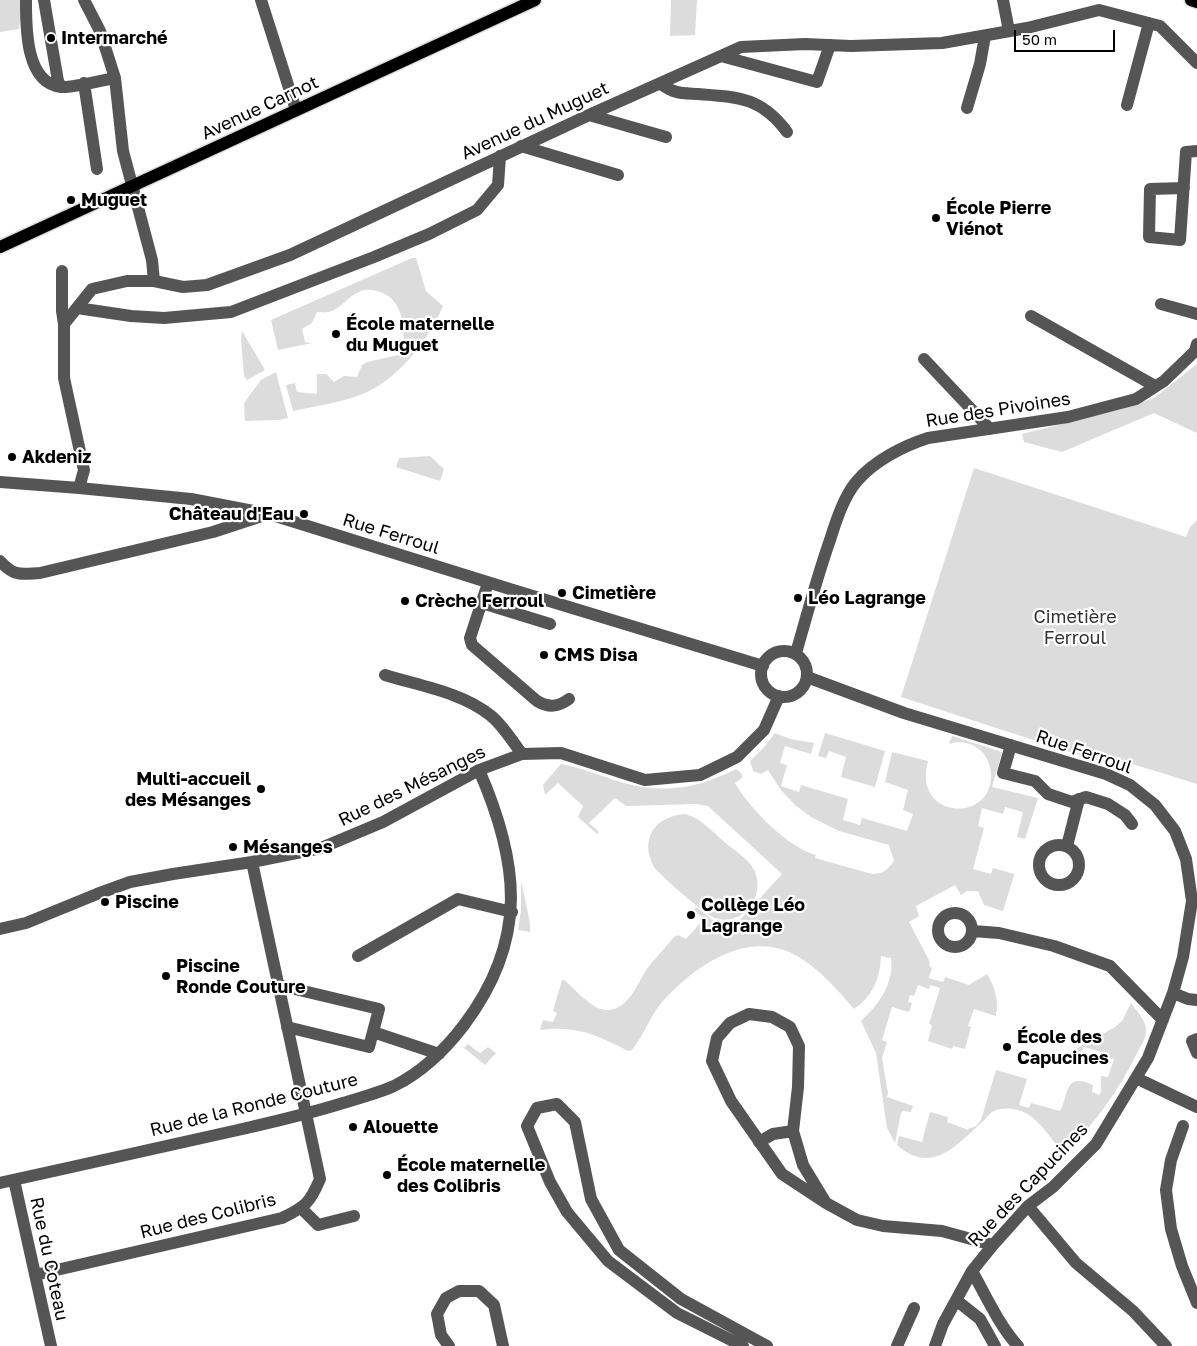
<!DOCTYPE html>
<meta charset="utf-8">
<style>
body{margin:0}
#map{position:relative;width:1197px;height:1346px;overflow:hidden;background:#fff;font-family:"Golos Text",sans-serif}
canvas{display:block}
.scale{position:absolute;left:1014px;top:30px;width:101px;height:22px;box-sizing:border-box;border:2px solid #000;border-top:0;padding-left:6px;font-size:15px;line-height:18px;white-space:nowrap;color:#000;-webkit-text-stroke:4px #fff;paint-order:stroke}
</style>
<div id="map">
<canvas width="1197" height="1346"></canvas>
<div class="scale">50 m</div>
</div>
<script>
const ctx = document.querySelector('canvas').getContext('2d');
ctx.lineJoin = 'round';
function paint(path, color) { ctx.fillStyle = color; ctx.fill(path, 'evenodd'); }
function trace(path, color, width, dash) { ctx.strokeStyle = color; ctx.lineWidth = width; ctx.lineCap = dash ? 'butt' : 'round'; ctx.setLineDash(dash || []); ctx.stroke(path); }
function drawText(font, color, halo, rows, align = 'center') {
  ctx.font = font + ' "Golos Text",sans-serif'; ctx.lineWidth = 4.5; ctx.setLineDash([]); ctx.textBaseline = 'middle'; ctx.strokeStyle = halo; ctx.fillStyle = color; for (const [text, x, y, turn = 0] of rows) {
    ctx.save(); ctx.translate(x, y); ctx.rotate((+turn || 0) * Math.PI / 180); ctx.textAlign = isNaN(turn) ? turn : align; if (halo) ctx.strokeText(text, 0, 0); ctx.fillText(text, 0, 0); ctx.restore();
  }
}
const green = new Path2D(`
 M 0,0 L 22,0 L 19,29 L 0,32 Z
 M 671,0 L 697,0 L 695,35 L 670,36 Z
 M 412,258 L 416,258 L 426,291 L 443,306 C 429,340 396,382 360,395 C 339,403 315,406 293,411 L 286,385 L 295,383 L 297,392 L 317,394 L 317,374 L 326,374 L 334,382 L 344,376 L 357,377 L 362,365 L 367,362 L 403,354 C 405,330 405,298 377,291 C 372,290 366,289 361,291 C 349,295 341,309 329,312 C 325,313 320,312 317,312 L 312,323 L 302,329 L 305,342 L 312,343 L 278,350 L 271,320 Z
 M 242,331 L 265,370 L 247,380 L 244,376 L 241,339 Z
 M 1197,364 L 1197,433 L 1154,413 L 1062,452 L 1024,442 L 1022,434 L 1122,409 L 1154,398 Z
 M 276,372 L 288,418 L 278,420 L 245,421 L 244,403 L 261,380 Z
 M 430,456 L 444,469 L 440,481 L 396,467 L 399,458 Z
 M 974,468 L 1186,537 L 1190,527 L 1197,520 L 1197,784 L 1110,757 L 1107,764 L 901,697 Z
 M 775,733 L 790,739 L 814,743 L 811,754 L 785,746 L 780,763 L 787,765 L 781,786 L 799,792 L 801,785 L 848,799 L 843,820 L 860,825 L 862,818 L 907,831 L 913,814 L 903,810 L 908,790 L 885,782 L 892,752 L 928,761 C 912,819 991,824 991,776 C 991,767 988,757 981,751 C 973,743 960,740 949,744 L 952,736 L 1002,752 L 992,787 L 1038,798 L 1025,839 L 1017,837 L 1023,812 L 1005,807 L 1003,814 L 982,808 L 978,826 L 984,828 L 973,869 L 991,874 L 993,868 L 1014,874 L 1015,872 L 1003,911 L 984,905 L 978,891 L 967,891 L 961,895 L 955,885 L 916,906 L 919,916 L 909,922 L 929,960 L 930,967 L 932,968 L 929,978 L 943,982 L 945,977 L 969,985 L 987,974 C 995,988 999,999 996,1016 L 974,1009 L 968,1026 L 971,1027 L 965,1049 L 953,1046 L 952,1049 L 928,1041 L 932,1025 L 929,1024 L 940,988 L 930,985 L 929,989 L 918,985 L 914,996 L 910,995 L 908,1002 L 912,1003 L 909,1012 L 892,1007 L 882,1040 L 887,1042 L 882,1058 L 888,1093 L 887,1097 L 913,1106 L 911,1112 L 903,1111 L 901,1113 L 895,1143 L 887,1128 L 876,1053 L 861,1021 C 880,1003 894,984 891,958 L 881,956 C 880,978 873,996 854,1009 C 838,990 820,970 799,957 C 750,927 695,965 662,1002 C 650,1016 644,1035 632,1050 L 628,1051 C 597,1035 577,1025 540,1030 L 543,1020 L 553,1022 L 557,1013 L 553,1011 L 562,980 L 564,980 C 574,988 589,1006 601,1009 C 628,1016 637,982 649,966 C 657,956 666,947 674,937 L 678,935 L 686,939 L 704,919 L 694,910 L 696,908 L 698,908 L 728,933 L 782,874 L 708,806 L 696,804 L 626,806 L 615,798 L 589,823 L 599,832 L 597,834 L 578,817 L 583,806 L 558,783 L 545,795 L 543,785 L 561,764 C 583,768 603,777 624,783 C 665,794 699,788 736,769 L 742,774 L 742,778 L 735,783 C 750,809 787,847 816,855 L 815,858 L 872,874 C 883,874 887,870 894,861 L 889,845 L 839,831 L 811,817 L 795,805 L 781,790 L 768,770 L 761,774 L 753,771 L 750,761 L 765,746 Z
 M 825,733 L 885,751 L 875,787 L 841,777 L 846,757 L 829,751 L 826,758 L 818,756 Z
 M 685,814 C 700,818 711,830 722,840 C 732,849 750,859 755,872 C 765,897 743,927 715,918 C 704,914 662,877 654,867 C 639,839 655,816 685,814 Z
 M 521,881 C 523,891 532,926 530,932 L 518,930 L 521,910 Z
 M 1131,1003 C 1137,1011 1148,1023 1146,1033 C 1145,1041 1139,1048 1136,1055 C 1118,1092 1093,1125 1064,1155 C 1053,1142 1043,1124 1029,1115 C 1019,1108 1002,1106 992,1112 C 988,1115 985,1120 981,1123 C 955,1147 931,1175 897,1145 L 899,1136 L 922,1142 L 930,1112 L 948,1117 L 947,1122 L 968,1130 L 969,1128 C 975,1128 977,1125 981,1120 L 996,1070 L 1027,1079 L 1019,1105 L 1029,1108 L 1031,1103 L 1060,1111 C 1069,1097 1063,1071 1093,1085 L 1092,1092 L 1099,1095 L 1101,1092 L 1101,1076 L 1108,1077 L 1114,1059 L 1100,1055 L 1101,1052 L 1084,1047 L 1081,1053 L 1072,1051 L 1115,1027 L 1122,1021 Z
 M 468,1044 L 480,1053 L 488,1047 L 496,1053 L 485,1065 L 464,1048 Z`);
const minor = new Path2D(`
 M 26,0 C 26,26 25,83 61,87 C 72,88 103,80 115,78
 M 44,0 L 58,81 L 61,87
 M 84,0 L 100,31 L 115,78 L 123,151 L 152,260 L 154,281
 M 261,0 L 296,110
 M 1003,0 L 1009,31
 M 721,56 L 817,82 L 830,45
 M 84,83 L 97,169
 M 661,84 C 675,94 681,93 698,94 C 738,97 761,97 787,132
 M 1127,105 L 1149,23
 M 967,108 L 980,64 L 985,36
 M 589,115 L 666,137
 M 521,146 L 618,175
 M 1184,188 L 1150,189 L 1149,237 L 1180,240 L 1186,152 L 1197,151
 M 62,271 L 62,311 L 64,324
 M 1161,304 L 1197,314
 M 77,308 L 131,316 L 164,318 L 231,312 L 374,257 L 429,234 L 477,210 L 498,185 L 500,156
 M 1031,316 L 1155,386
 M 924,359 L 990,429
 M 0,482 L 79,488 L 191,499 L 269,514 L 513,590 L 763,666
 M 79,488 L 84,470 L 64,378 L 64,324 L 92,289 L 127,281 L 154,281 L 183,287 L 207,285 L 290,255 L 589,115 L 741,47 L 805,44 L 851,46 L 942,43 L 1027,28 L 1099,10 L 1160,26 L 1197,63
 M 0,561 C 15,577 20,574 40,573 L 213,532 L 268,514
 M 488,583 L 470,638 L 472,645 L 537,701 C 549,708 558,707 569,699
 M 482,603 L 550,624
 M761 674a23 23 0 1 1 46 0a23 23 0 1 1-46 0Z
 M 796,653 C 807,615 817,577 830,540 C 836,521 844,496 857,481 C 874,461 903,446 928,438 L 1068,417 L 1136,399 L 1164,381 L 1195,351 L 1197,344
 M 385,675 C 420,686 461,692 490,715 C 503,725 512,741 522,754
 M 807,677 L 904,713 L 1106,774 L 1130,785 L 1155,805 L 1175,831 L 1186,859 L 1192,901 L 1183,957 L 1173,993 L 1148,1058 L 1096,1144 L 1053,1187 L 1028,1206 L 993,1245 L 972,1271 L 943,1324 L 935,1346
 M 1011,745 L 1003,773 L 1035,781 L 1048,794 L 1072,802 L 1086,797 L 1108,804 L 1125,815 L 1132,824
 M1039 865a20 20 0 1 1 40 0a20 20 0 1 1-40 0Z
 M 1067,846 L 1079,799
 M938 930a17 17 0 1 1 34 0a17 17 0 1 1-34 0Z
 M 0,929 L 26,923 L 97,894 L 130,882 L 173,874 L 252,862 L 321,848 L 383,822 L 479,770 L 522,754 L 561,753 L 645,780 L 700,775 L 737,757 L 764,730 L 779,696
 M 973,931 L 999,933 L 1054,946 L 1110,966 L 1163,1020
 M 358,956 L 458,899 L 512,912
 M 278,985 L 379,1009 L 369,1047 L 287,1027
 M 1173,993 L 1188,999 L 1197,1000
 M 373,1032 L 439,1054
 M 1197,1039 L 1192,1041 L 1197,1053
 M 1136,1078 L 1197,1107
 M 1183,1126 L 1171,1160 L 1166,1190 L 1171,1229 L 1182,1266 L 1197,1303
 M 759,1142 L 773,1134 L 793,1131
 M 14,1180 L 51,1346
 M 0,1183 C 79,1165 159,1148 238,1130 C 273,1122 308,1114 343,1103 C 360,1098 378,1093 394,1086 C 422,1072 445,1050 464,1025 C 528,940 520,864 479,770
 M 826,1203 L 803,1165 L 793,1131 L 798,1087 L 799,1046 L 790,1027 L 772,1017 L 749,1014 L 730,1023 L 717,1038 L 712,1061 L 731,1101 L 782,1174 L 826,1203 L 857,1220 L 883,1226 L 942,1231 L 993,1245
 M 1028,1206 L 1076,1263 L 1133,1311 L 1166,1346
 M 302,1209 L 318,1225 L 354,1216
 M 972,1271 C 986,1296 999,1325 1018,1346
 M 35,1275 L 282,1218 C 305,1207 310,1203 320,1179 L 252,862
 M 956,1300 L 980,1319 L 995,1346
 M 449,1346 L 441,1335 L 438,1319 L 437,1314 L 446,1298 L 459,1291 L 479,1291 L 494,1305 L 503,1346
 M 743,1346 L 677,1313 L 608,1261 L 567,1212 L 550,1182 L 527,1126 L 537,1108 L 557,1104 L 575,1122 L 591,1199 L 619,1250 L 681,1299 L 767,1346
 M 897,1346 L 914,1308`);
const major = new Path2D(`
 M 1191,0 L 1197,2
 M 0,247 L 535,0`);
const markers = [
 [51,38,5,"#000"],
 [71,200,5,"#000"],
 [936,218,5,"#000"],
 [336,334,5,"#000"],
 [12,457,5,"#000"],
 [304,514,5,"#000"],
 [562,593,5,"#000"],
 [798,598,5,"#000"],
 [405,601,5,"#000"],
 [544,655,5,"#000"],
 [261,789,5,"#000"],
 [233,847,5,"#000"],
 [105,902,5,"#000"],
 [691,915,5,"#000"],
 [166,976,5,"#000"],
 [1007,1047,5,"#000"],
 [353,1127,5,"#000"],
 [387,1175,5,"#000"]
];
const poiNames = [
 ["Intermarché",61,38],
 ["Muguet",81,200],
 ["École Pierre",946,208],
 ["Viénot",946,229],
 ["École maternelle",346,324],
 ["du Muguet",346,345],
 ["Akdeniz",22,457],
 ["Château d'Eau",294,514,"right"],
 ["Cimetière",572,593],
 ["Léo Lagrange",808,598],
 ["Crèche Ferroul",415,601],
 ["CMS Disa",554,655],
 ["Multi-accueil",251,779,"right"],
 ["des Mésanges",251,800,"right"],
 ["Mésanges",243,847],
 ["Piscine",115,902],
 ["Collège Léo",701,905],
 ["Lagrange",701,926],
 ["Piscine",176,966],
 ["Ronde Couture",176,987],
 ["École des",1017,1037],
 ["Capucines",1017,1058],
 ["Alouette",363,1127],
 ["École maternelle",397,1165],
 ["des Colibris",397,1186]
];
const streetNames = [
 ["Avenue Carnot",260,108,-25],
 ["Avenue du Muguet",535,121,-25],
 ["Rue des Pivoines",998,410,-9],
 ["Rue Ferroul",391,534,17],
 ["Rue Ferroul",1084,752,19],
 ["Rue des Mésanges",412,786,-26],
 ["Rue de la Ronde Couture",254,1105,-14],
 ["Rue des Capucines",1028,1185,-46],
 ["Rue des Colibris",208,1216,-14],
 ["Rue du Coteau",49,1259,78]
];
const parkNames = [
 ["Cimetière",1075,617],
 ["Ferroul",1075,638]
];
paint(green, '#dcdcdc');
trace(major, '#dbdbdb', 15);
trace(minor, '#555', 12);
trace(major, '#000', 12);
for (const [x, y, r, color] of markers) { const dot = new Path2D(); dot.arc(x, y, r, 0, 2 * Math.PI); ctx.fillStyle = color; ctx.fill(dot); trace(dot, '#fff', 2); }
drawText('bold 18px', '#000', '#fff', poiNames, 'left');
drawText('18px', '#000', '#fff', streetNames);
drawText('18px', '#333', '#fff', parkNames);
</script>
